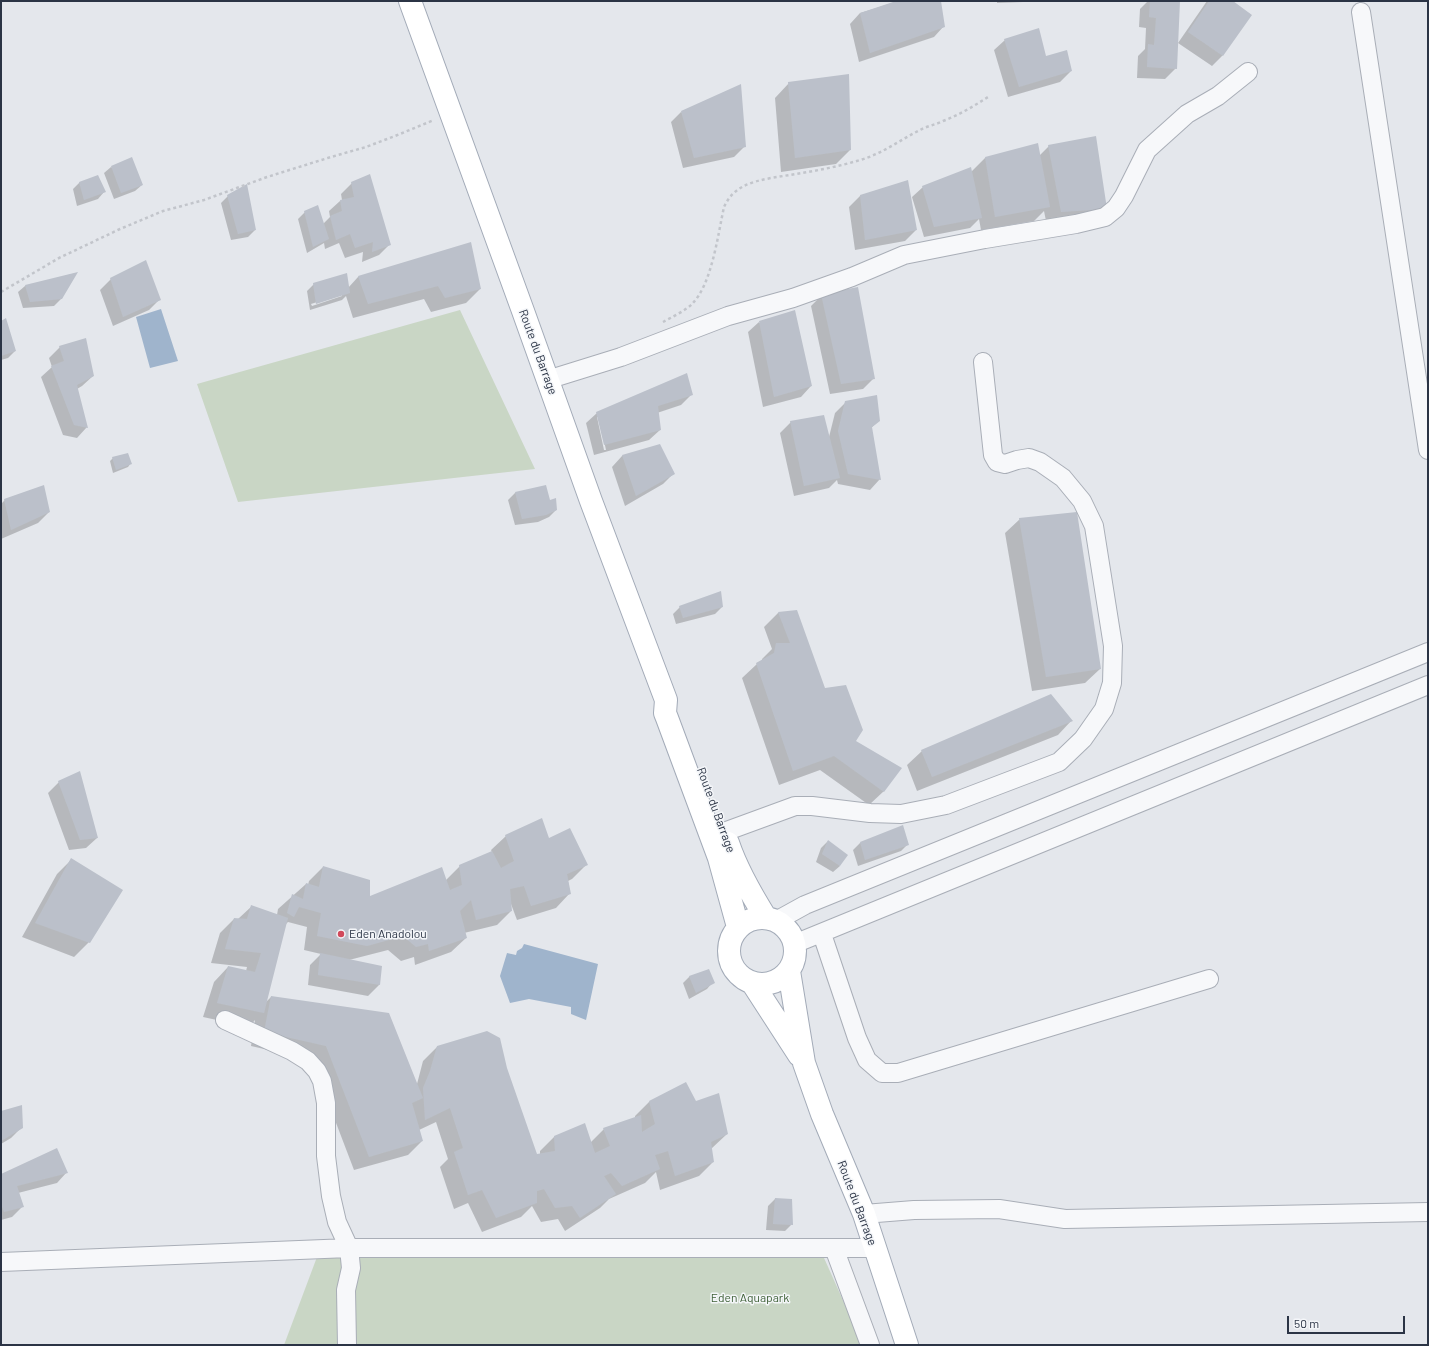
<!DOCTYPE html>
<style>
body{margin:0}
#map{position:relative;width:1429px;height:1346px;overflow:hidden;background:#e4e7ec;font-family:Barlow,sans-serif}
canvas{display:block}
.frame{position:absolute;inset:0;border:2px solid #2b3445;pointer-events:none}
.scale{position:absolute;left:1287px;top:1316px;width:118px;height:18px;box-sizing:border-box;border:2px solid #2b3445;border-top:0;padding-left:5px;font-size:12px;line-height:14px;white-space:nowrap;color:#2b3445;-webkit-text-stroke:3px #f4f6f9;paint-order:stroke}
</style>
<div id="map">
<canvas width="1429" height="1346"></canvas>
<div class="frame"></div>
<div class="scale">50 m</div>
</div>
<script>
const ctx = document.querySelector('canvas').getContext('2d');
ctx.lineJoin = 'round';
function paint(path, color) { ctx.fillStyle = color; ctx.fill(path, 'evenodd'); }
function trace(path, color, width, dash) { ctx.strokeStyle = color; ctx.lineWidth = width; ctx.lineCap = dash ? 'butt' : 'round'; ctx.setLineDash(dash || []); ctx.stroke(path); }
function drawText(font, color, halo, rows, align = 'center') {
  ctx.font = font + ' Barlow,sans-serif'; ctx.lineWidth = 3; ctx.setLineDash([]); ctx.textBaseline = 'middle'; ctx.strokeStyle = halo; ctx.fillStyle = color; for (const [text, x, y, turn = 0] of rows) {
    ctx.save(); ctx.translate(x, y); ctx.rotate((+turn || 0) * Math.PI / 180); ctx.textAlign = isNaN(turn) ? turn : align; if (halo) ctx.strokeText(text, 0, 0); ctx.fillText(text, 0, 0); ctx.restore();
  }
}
const green = new Path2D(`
 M 460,310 L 535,469 L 238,502 L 197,384 Z
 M 820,1249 L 863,1345 L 284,1345 L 317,1257 Z`);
const water = new Path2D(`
 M 161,309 L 178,361 L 150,368 L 136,317 Z
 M 524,944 L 598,964 L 586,1020 L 571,1014 L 571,1007 L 529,999 L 510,1003 L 500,976 L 507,953 L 516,955 L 517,951 L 522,948 Z`);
const shadow = new Path2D(`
 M 899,1 L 940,1 L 944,26 L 934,37 L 859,62 L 850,24 L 860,13 Z
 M 997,1 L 1050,1 L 997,3 Z
 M 1148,1 L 1179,1 L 1176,68 L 1165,79 L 1137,78 L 1138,56 L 1145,49 L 1146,28 L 1139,27 L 1140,9 Z
 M 1207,1 L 1231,1 L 1251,15 L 1222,56 L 1212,66 L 1178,43 Z
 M 1005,40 L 1045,57 L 1071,71 L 1060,82 L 1008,97 L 994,50 Z
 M 789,83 L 850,150 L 836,164 L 781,172 L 775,98 Z
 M 681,112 L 745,146 L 734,157 L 683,168 L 671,122 Z
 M 1049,146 L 1106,208 L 1047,226 L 1044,211 L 1034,221 L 981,230 L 979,219 L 970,228 L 924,237 L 912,197 L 923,187 L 971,172 L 985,158 L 1039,156 Z
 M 111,167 L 142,185 L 135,191 L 114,199 L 104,173 Z
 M 907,181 L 916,230 L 905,241 L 855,250 L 849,207 L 860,196 Z
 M 80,182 L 104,192 L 98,199 L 77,206 L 73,189 Z
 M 352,183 L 390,244 L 379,255 L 362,262 L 363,252 L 345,258 L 339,243 L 325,249 L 324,243 L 307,253 L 298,219 L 305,212 L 323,224 L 330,217 L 329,211 L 340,201 L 342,200 L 341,194 Z
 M 228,196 L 255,230 L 248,237 L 231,240 L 221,203 Z
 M 470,243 L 480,289 L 466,303 L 431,312 L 424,299 L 353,318 L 346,296 L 342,300 L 310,310 L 307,291 L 314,284 L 348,288 L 358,277 ZM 342,294 L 342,296 L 312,306 L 311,304 Z
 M 76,273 L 62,298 L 54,306 L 23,308 L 18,292 L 25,286 Z
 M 111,279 L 160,299 L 149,310 L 113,326 L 100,290 Z
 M 822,295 L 874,378 L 863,389 L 830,394 L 811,306 Z
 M 1,322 L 15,351 L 8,358 L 1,360 Z
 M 759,322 L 811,386 L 801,397 L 763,407 L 748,332 Z
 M 60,347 L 93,376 L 82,386 L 77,389 L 87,427 L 77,438 L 63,435 L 41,377 L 52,367 L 49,358 Z
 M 692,394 L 681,405 L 657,413 L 660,430 L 649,440 L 594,455 L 586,423 L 597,413 ZM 597,417 L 599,417 L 606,450 L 604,450 Z
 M 846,402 L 879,421 L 871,428 L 880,479 L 870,490 L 838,484 L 837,480 L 829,488 L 794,496 L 780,433 L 791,422 L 829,437 L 835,413 Z
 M 659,445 L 674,473 L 663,484 L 625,506 L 612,467 L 622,456 Z
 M 113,458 L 131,463 L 128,467 L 113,473 L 110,461 Z
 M 545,486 L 549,501 L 556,510 L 549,517 L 538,522 L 515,525 L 508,500 L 515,493 Z
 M 5,500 L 49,512 L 38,523 L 1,539 L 1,504 Z
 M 1020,519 L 1100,669 L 1085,683 L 1032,691 L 1005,533 Z
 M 680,607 L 722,607 L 715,614 L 676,624 L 673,614 Z
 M 796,611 L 824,689 L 884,791 L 869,805 L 820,770 L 779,785 L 742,678 L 757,664 L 762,661 L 762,659 L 772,649 L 764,627 L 778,613 Z
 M 1072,720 L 1058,735 L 917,791 L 907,765 L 922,751 Z
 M 59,782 L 97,838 L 86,848 L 69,850 L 48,793 Z
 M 506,836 L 548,839 L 586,865 L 572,879 L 568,881 L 570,893 L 556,908 L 517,920 L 511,904 L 511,911 L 497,925 L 464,933 L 466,938 L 451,952 L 415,965 L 414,957 L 401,961 L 388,950 L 349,960 L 381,967 L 379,985 L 368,996 L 308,985 L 310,965 L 321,954 L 304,950 L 307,927 L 288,922 L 285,925 L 265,1003 L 271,997 L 417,1084 L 423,1061 L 437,1047 L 506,1068 L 536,1155 L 540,1154 L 540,1151 L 554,1137 L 591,1142 L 604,1129 L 635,1118 L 635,1116 L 649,1102 L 696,1102 L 727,1134 L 711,1149 L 713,1162 L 699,1176 L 660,1190 L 656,1172 L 645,1183 L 609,1199 L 600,1208 L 565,1231 L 558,1219 L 541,1222 L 532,1206 L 521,1217 L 482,1232 L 468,1203 L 454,1209 L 440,1167 L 448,1159 L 436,1122 L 419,1130 L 422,1141 L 408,1155 L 354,1170 L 312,1060 L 251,1046 L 255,1020 L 249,1027 L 203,1017 L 214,982 L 228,967 L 246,971 L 247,967 L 211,963 L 220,933 L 234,919 L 238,919 L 252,906 L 277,915 L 278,909 L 306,884 L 308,885 L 309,881 L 323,867 L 369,898 L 446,880 L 460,866 L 492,852 L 491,850 Z
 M 828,841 L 840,866 L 833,872 L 816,862 L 821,848 Z
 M 860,843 L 908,844 L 901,851 L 858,866 L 853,850 Z
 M 71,860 L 89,942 L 74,957 L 22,937 L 57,874 Z
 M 690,976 L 713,982 L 707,989 L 689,999 L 683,983 Z
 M 1,1112 L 22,1127 L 11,1138 L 1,1144 Z
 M 67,1172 L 57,1183 L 18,1193 L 22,1207 L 12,1217 L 1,1220 L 1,1175 Z
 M 775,1199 L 792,1224 L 785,1231 L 766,1230 L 768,1206 Z`);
const building = new Path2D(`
 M 896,1 L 941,1 L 945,27 L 870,53 L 860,13 Z
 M 1150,1 L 1180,1 L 1177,69 L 1147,67 L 1148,44 L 1154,45 L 1156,18 L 1149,17 Z
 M 1209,1 L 1233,1 L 1252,15 L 1223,56 L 1188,32 Z
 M 1039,28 L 1046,56 L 1067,50 L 1072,71 L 1019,87 L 1004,39 Z
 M 849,74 L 851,150 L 795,158 L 788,82 Z
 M 741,84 L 746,147 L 694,158 L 681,111 Z
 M 1096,136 L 1107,209 L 1061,212 L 1048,145 Z
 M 1038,143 L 1050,207 L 995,217 L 985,157 Z
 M 132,157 L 143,185 L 121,193 L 111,166 Z
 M 971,167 L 982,218 L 934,227 L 922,186 Z
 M 370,174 L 391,245 L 372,252 L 373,242 L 355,248 L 350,234 L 336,240 L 330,216 L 342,211 L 340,200 L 354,197 L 351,182 Z
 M 98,175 L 106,192 L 84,200 L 79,182 Z
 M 908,180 L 917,230 L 865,240 L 860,195 Z
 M 247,184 L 256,230 L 238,234 L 227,195 Z
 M 318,205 L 329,239 L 313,247 L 304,211 Z
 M 471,242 L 481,289 L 445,298 L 438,286 L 368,304 L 358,276 Z
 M 146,260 L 161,300 L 123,317 L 110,278 Z
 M 78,272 L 62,299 L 30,302 L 25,285 Z
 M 347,273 L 350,293 L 316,304 L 313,283 Z
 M 858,287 L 875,379 L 841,384 L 821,294 Z
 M 795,310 L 812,386 L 774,397 L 759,321 Z
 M 6,318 L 16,351 L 1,356 L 1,321 Z
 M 86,338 L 94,376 L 77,385 L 88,428 L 74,425 L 51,366 L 64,361 L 59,346 Z
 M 687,373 L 693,395 L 658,406 L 661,430 L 604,445 L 596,412 Z
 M 877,395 L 880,421 L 872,427 L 881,480 L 848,474 L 838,431 L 845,401 Z
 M 824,415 L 840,478 L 804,486 L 790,421 Z
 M 660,444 L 675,474 L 636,496 L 622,455 Z
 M 128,453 L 132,464 L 116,470 L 112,457 Z
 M 44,485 L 50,512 L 11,530 L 4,499 Z
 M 546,485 L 550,500 L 556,498 L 557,510 L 546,515 L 522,519 L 515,492 Z
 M 1077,512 L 1101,669 L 1046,677 L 1019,518 Z
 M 721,591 L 723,607 L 683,618 L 679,606 Z
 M 797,610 L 825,688 L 846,685 L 863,730 L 856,741 L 902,768 L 884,792 L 834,756 L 793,771 L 756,663 L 774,653 L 776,643 L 790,643 L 778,612 Z
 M 1051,694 L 1073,721 L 932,777 L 921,750 Z
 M 80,771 L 98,838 L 80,840 L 58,781 Z
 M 542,818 L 549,838 L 570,828 L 588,865 L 567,874 L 571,894 L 531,906 L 524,886 L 510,889 L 512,911 L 476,920 L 471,900 L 460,911 L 467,938 L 429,951 L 428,944 L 416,947 L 403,936 L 367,946 L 317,936 L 321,913 L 299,907 L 294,917 L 287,913 L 292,894 L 303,899 L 306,883 L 319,887 L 323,866 L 370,880 L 370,896 L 442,867 L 450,890 L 462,885 L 459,865 L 492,851 L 501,868 L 514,861 L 505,835 Z
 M 903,825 L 909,845 L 865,860 L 860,842 Z
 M 828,840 L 848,855 L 840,866 L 822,854 Z
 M 71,858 L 123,890 L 90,943 L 35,923 Z
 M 251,905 L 288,918 L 264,1013 L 217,1003 L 228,966 L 255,972 L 261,953 L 225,949 L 234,918 L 247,919 Z
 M 320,953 L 382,966 L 380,985 L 318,975 Z
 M 709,969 L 715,983 L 696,993 L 689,976 Z
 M 271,996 L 389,1013 L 423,1098 L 412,1103 L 423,1141 L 369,1157 L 326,1046 L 264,1032 Z
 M 487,1031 L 500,1038 L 507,1068 L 537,1154 L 555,1151 L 554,1136 L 585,1123 L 595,1153 L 610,1146 L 603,1128 L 641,1115 L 642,1132 L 655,1124 L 649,1101 L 686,1082 L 696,1101 L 719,1093 L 728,1134 L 711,1142 L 714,1162 L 675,1176 L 668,1151 L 655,1155 L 660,1169 L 622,1186 L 611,1173 L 604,1176 L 616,1194 L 580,1218 L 572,1206 L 555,1208 L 544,1189 L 537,1191 L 537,1203 L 496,1218 L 482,1190 L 468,1195 L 454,1152 L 463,1148 L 450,1108 L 425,1120 L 423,1088 L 430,1071 L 437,1046 Z
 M 22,1105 L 23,1128 L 1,1141 L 1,1111 Z
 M 57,1148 L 68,1173 L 17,1186 L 24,1207 L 4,1212 L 1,1204 L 1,1174 Z
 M 775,1198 L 792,1199 L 793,1225 L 773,1224 Z`);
const path = new Path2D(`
 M 1,292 L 59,258 L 120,229 L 163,211 L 204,200 L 267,177 L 331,157 L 366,147 L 395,136 L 434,120
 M 663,322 C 672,317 685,311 692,304 C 712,284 718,234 724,207 C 733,187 750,182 771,178 C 801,173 831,169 860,160 C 882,154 900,140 920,130 C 927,126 935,125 943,121 C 959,115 974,106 988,97`);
const minor = new Path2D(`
 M 1361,12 L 1428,450
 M 547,380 L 621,357 L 728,316 L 793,298 L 852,277 L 904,255 L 985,239 L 1076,224 L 1105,217 L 1116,208 L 1124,196 L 1147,150 L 1187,114 L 1218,96 L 1248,72
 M 724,832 L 795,806 L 812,806 L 870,813 L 901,814 L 946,805 L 1059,762 L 1083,739 L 1104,709 L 1112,683 L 1113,646 L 1094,526 L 1082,501 L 1063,478 L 1040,462 L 1029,458 L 1017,460 L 1005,464 L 997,462 L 993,455 L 983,362
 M 776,921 L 805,905 L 1428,652
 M 822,934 L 857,1038 L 867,1060 L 882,1073 L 898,1073 L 1209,979
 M 794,944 L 1428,685
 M 225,1020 L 292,1051 L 308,1061 L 317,1071 L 322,1081 L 326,1103 L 326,1156 L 331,1196 L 337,1222 L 349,1248 L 351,1268 L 346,1290 L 347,1345
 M 864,1214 L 914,1210 L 999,1209 L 1065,1219 L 1428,1212
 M 834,1248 L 870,1345
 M 1,1262 L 349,1248 L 874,1248`);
const major = new Path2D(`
 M 410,1 L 523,311 L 591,501 L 666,700 L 665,713 L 667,718 L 719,858 L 738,927
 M 728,843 C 737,870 751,894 766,918
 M729 951a33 33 0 1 1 66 0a33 33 0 1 1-66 0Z
 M 789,971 L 804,1063 L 822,1114 L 864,1214 L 907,1345
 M 753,984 L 799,1055`);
const markers = [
 [341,934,4,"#d1495b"]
];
const streetNames = [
 ["Route du Barrage",538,352,70],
 ["Route du Barrage",716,810,70],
 ["Route du Barrage",857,1203,69]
];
const poiNames = [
 ["Eden Anadolou",349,934]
];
const parkNames = [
 ["Eden Aquapark",750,1298]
];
paint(green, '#c9d6c5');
paint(water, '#9fb4cc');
paint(shadow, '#0003');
paint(building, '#bbc0ca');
trace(minor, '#a9aeb7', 20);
trace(major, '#a3abb8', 24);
trace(path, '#c2c5cb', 2.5, [3, 3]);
trace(minor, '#f7f8fa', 18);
trace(major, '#fff', 22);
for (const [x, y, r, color] of markers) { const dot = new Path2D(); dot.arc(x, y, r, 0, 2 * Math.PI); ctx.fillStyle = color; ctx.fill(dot); trace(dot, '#f4f6f9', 1.5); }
drawText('12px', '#2b3445', '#f4f6f9', streetNames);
drawText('12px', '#2b3445', '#f4f6f9', poiNames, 'left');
drawText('12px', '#3f6138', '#f4f6f9', parkNames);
</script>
